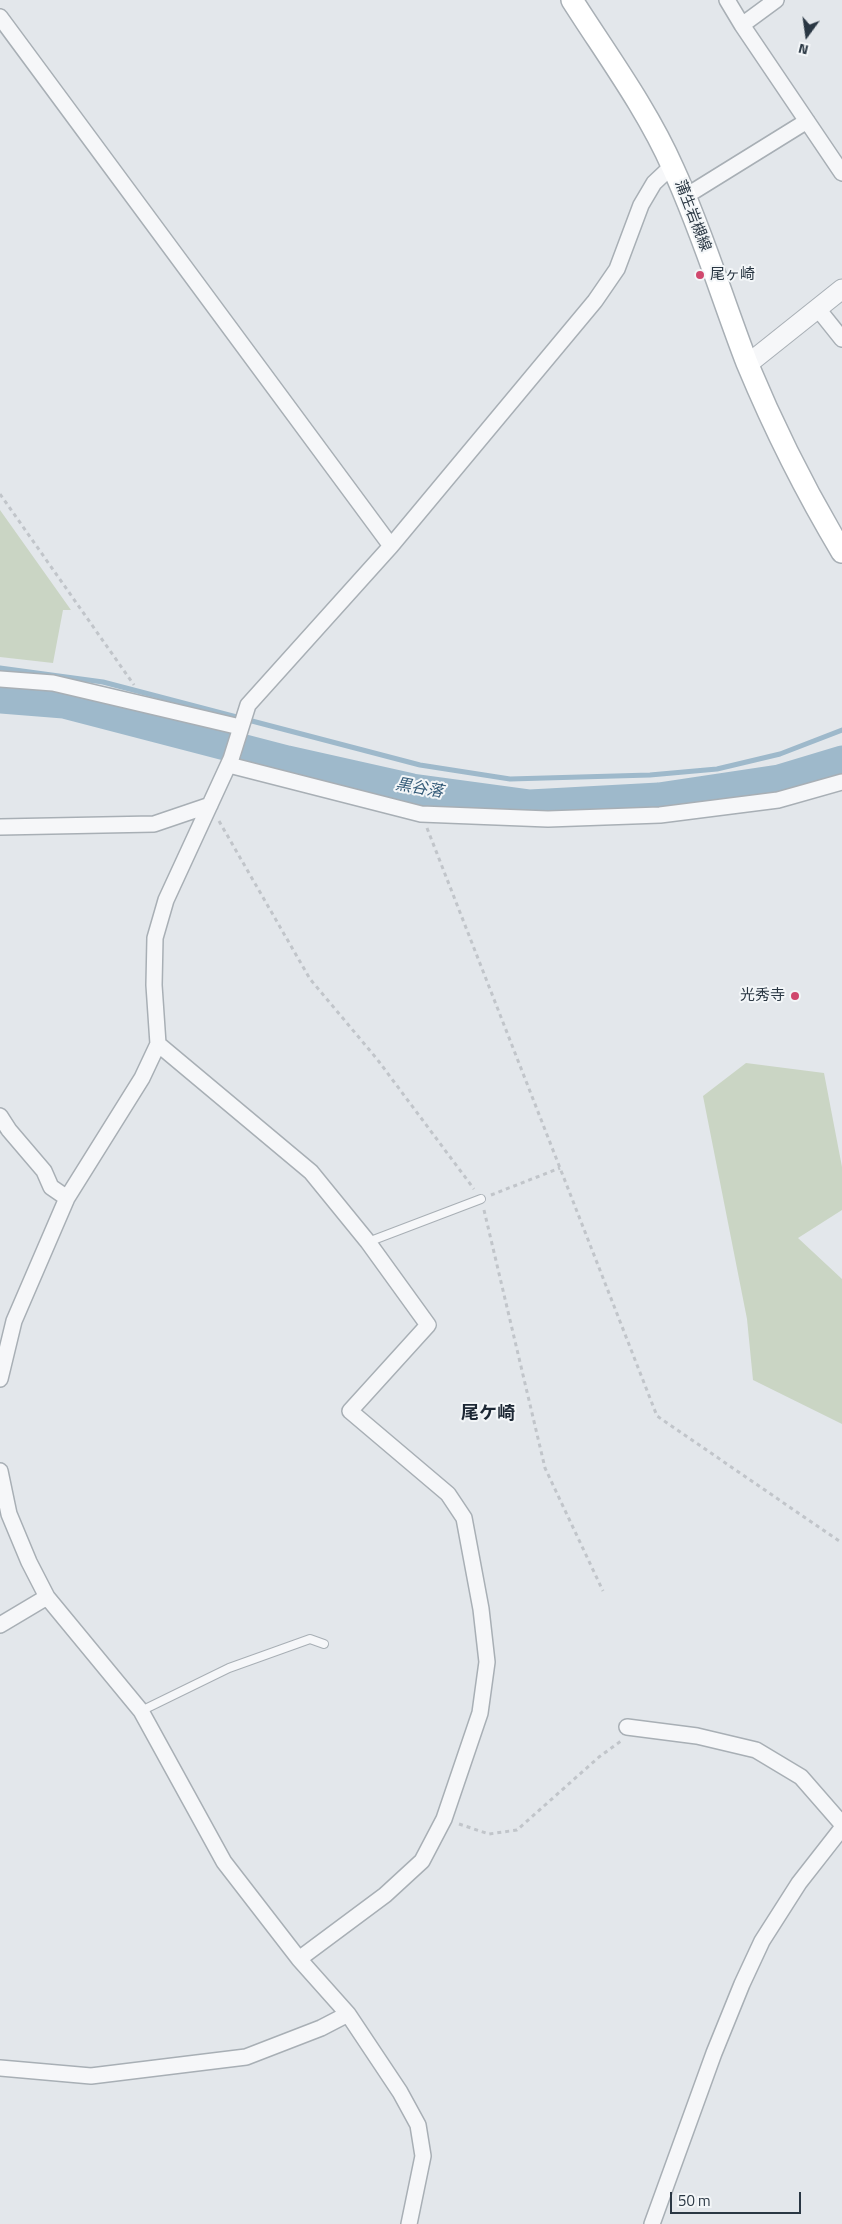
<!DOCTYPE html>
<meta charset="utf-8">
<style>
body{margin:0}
#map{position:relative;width:842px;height:2224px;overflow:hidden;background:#e3e7eb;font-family:"Titillium Web",sans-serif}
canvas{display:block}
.north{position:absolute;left:782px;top:10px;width:50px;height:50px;-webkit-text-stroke:4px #f3f6f8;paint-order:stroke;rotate:194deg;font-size:14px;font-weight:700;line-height:20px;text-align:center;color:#2a3743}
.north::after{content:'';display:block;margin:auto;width:18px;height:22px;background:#2a3743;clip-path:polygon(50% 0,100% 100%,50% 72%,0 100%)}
.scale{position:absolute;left:670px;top:2192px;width:131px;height:22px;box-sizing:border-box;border:2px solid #2a3743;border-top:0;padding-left:6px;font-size:15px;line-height:18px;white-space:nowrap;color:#2a3743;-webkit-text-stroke:4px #f3f6f8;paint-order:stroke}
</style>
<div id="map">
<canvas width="842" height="2224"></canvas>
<div class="north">N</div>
<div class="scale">50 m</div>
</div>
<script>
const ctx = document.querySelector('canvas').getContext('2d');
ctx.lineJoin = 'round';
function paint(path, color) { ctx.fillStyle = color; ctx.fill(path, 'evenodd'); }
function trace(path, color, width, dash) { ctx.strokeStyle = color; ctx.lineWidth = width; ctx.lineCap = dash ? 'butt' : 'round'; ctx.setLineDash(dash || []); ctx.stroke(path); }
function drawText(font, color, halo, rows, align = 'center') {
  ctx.font = font + ' "Titillium Web","Noto Sans JP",sans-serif'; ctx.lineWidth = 4; ctx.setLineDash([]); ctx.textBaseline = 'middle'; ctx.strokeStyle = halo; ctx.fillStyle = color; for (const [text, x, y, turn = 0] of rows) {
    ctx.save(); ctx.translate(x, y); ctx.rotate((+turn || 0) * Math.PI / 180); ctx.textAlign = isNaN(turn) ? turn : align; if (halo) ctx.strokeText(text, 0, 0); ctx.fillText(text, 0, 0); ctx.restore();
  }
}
const green = new Path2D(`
 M 0,510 L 71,610 L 63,610 L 53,663 L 0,657 Z
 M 746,1063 L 824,1073 L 842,1167 L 842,1210 L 798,1238 L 842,1279 L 842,1424 L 753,1380 L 747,1319 L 703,1096 Z`);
const stream = new Path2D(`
 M 0,668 L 103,682 L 420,765 L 510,779 L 650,775 L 717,769 L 780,754 L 842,730`);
const river = new Path2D(`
 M 0,698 L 64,703 L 287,761 L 412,789 L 530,805 L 659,798 L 779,780 L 842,761`);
const path = new Path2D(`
 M 0,494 L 134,685
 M 219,821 L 310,979 L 377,1059 L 474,1189
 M 427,828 L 657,1416 L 842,1543
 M 491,1195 L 560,1168
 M 484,1210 L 545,1468 L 603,1591
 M 459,1824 L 489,1834 L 517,1830 L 599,1757 L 621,1741`);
const service = new Path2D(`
 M 368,1242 L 481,1199
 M 141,1711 L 229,1668 L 310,1639 L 324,1644`);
const minor = new Path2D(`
 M 727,0 L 742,25 L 842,173
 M 0,17 L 391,546
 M 742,25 L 776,0
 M 686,196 L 807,121
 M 818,309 L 842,339
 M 0,679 L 53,683 L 240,727
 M 229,765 L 421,814 L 548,819 L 660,815 L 778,800 L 842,782
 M 0,827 L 154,824 L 210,805
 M 158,1044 L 311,1172 L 368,1242 L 428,1325 L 350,1411 L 448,1494 L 464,1518 L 481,1609 L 487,1662 L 480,1713 L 444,1819 L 422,1861 L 385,1895 L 299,1959
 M 0,1116 L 9,1130 L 44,1171 L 51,1187 L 67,1198
 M 0,1379 L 14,1321 L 67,1198 L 142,1078 L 158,1044 L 154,985 L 155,938 L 166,900 L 231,759 L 248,705 L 391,546 L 595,301 L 617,269 L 641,205 L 654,183 L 672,166
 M 0,1471 L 9,1514 L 29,1562 L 47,1597 L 141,1711 L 224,1862 L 299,1959 L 348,2014 L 400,2092 L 418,2125 L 423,2156 L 409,2224
 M 0,1625 L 47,1597
 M 627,1727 L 697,1736 L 756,1750 L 801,1777 L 842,1824
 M 0,2068 L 91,2076 L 246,2057 L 321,2028 L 348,2014
 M 652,2224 L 714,2053 L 742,1984 L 762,1941 L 799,1883 L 842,1828`);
const tertiary = new Path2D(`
 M 748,364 L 842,289`);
const secondary = new Path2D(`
 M 572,0 C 607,55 647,109 673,168 C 702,231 722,298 747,363 C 774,428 806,492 842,552`);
const markers = [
 [700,275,5,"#d0486d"],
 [795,996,5,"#d0486d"]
];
const streetNames = [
 ["蒲生岩槻線",692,216,69]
];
const poiNames = [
 ["尾ヶ崎",710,275],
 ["光秀寺",785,996,"right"]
];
const waterNames = [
 ["黒谷落",419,789,10]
];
const quarterNames = [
 ["尾ケ崎",488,1415]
];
paint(green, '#cad5c4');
trace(stream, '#9eb9cb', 5);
trace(river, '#9eb9cb', 31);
trace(service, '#a8afb5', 10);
trace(minor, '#a8afb5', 18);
trace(tertiary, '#a8afb5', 21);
trace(secondary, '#a8afb5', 24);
trace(path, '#c1c5ca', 3, [4, 4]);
trace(service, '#f6f7f9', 8);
trace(minor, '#f6f7f9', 15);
trace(tertiary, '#f6f7f9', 19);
trace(secondary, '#fff', 21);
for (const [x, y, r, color] of markers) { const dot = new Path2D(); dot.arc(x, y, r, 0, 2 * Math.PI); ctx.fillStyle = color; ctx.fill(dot); trace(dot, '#f3f6f8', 2); }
drawText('15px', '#2a3743', '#f3f6f8', streetNames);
drawText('15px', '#2a3743', '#f3f6f8', poiNames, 'left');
drawText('italic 16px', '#345b78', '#f3f6f8', waterNames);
drawText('bold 18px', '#1c2734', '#f3f6f8', quarterNames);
</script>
